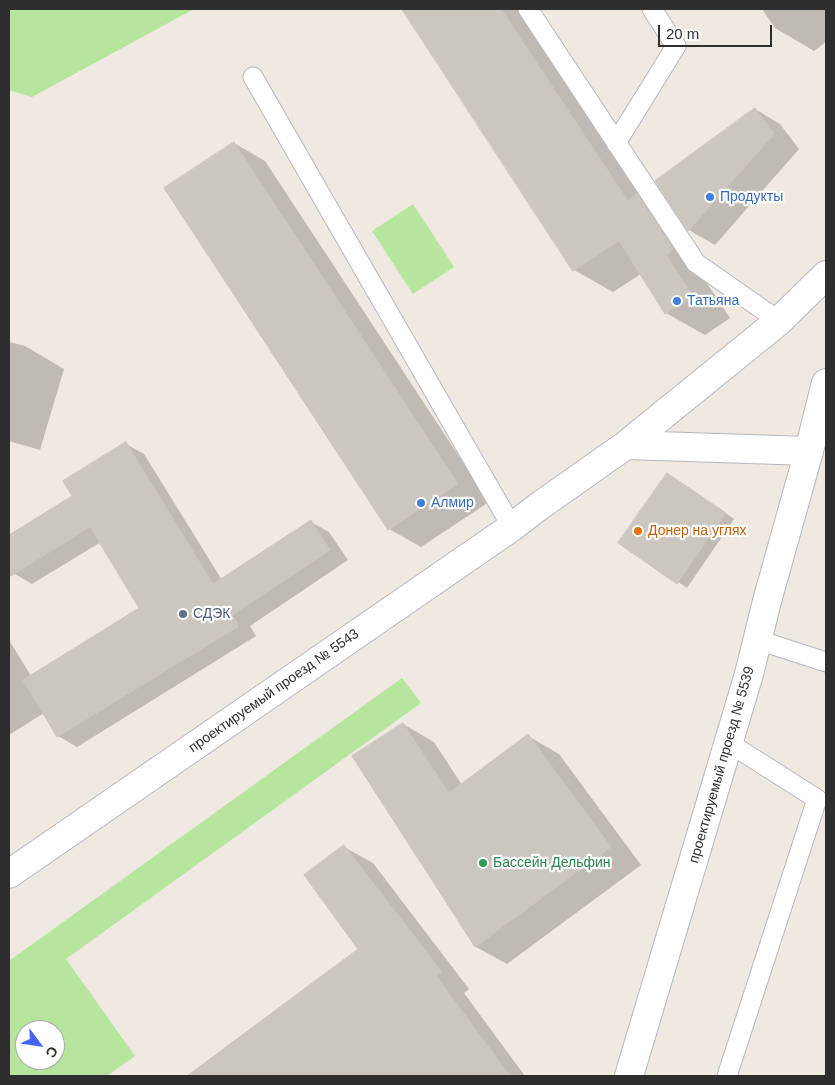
<!DOCTYPE html>
<meta charset="utf-8">
<style>
body{margin:0}
#map{position:relative;width:835px;height:1085px;overflow:hidden;background:#efe9e1;font-family:Helvetica,sans-serif}
canvas{display:block}
.frame{position:absolute;inset:0;border:10px solid #2e2e2e;pointer-events:none}
.north{position:absolute;left:15px;top:1020px;width:50px;height:50px;box-sizing:border-box;background:#fff;border:1px solid #ababab;border-radius:50%;rotate:121deg;font-size:14px;font-weight:700;line-height:20px;text-align:center;color:#2e2e2e}
.north::after{content:'';display:block;margin:auto;width:18px;height:22px;background:#4264fb;clip-path:polygon(50% 0,100% 100%,50% 72%,0 100%)}
.scale{position:absolute;left:658px;top:25px;width:114px;height:22px;box-sizing:border-box;border:2px solid #2e2e2e;border-top:0;padding-left:6px;font-size:15px;line-height:18px;white-space:nowrap;color:#2e2e2e;-webkit-text-stroke:4px #fff;paint-order:stroke}
</style>
<div id="map">
<canvas width="835" height="1085"></canvas>
<div class="frame"></div>
<div class="north">С</div>
<div class="scale">20 m</div>
</div>
<script>
const ctx = document.querySelector('canvas').getContext('2d');
ctx.lineJoin = 'round';
function paint(path, color) { ctx.fillStyle = color; ctx.fill(path, 'evenodd'); }
function trace(path, color, width, dash) { ctx.strokeStyle = color; ctx.lineWidth = width; ctx.lineCap = dash ? 'butt' : 'round'; ctx.setLineDash(dash || []); ctx.stroke(path); }
function drawText(font, color, halo, rows, align = 'center') {
  ctx.font = font + ' Helvetica,sans-serif'; ctx.lineWidth = 4.5; ctx.setLineDash([]); ctx.textBaseline = 'middle'; ctx.strokeStyle = halo; ctx.fillStyle = color; for (const [text, x, y, turn = 0] of rows) {
    ctx.save(); ctx.translate(x, y); ctx.rotate((+turn || 0) * Math.PI / 180); ctx.textAlign = isNaN(turn) ? turn : align; if (halo) ctx.strokeText(text, 0, 0); ctx.fillText(text, 0, 0); ctx.restore();
  }
}
const green = new Path2D(`
 M 9,9 L 194,9 L 32,97 L 9,90 Z
 M 413,204 L 454,267 L 413,294 L 372,231 Z
 M 402,678 L 421,703 L 66,959 L 135,1056 L 107,1076 L 9,1076 L 9,961 ZM 25,1030 L 55,1030 L 55,1060 L 25,1060 Z`);
const shadow = new Path2D(`
 M 403,9 L 525,9 L 730,318 L 705,335 L 666,313 L 641,274 L 613,292 L 574,270 Z
 M 762,9 L 826,9 L 826,42 L 814,51 L 775,28 Z
 M 755,109 L 780,124 L 799,149 L 715,245 L 689,230 L 657,181 Z
 M 234,143 L 265,161 L 489,502 L 421,547 L 389,529 Z
 M 9,342 L 25,346 L 64,369 L 40,450 L 9,441 Z
 M 126,444 L 144,454 L 222,580 L 311,522 L 329,532 L 348,560 L 250,626 L 256,636 L 77,747 L 58,736 L 44,713 L 9,735 L 9,640 L 31,676 L 141,608 L 101,542 L 32,584 L 13,573 L 9,566 L 9,536 L 74,496 Z
 M 676,479 L 734,519 L 687,588 L 620,542 Z
 M 403,724 L 434,742 L 462,785 L 528,736 L 559,754 L 641,865 L 507,964 L 476,947 L 354,757 Z
 M 344,847 L 373,863 L 469,989 L 464,993 L 525,1076 L 189,1076 L 360,950 Z`);
const building = new Path2D(`
 M 402,9 L 501,9 L 628,201 L 637,194 L 673,249 L 667,256 L 693,296 L 665,314 L 619,241 L 573,271 Z
 M 755,108 L 774,134 L 688,231 L 655,181 Z
 M 234,142 L 458,484 L 388,530 L 164,188 Z
 M 126,442 L 213,584 L 311,520 L 330,550 L 232,615 L 239,626 L 57,737 L 23,680 L 139,608 L 90,527 L 9,577 L 9,535 L 72,496 L 63,481 Z
 M 667,473 L 726,513 L 677,584 L 618,543 Z
 M 403,723 L 449,793 L 528,734 L 611,847 L 475,947 L 352,756 Z
 M 344,845 L 442,972 L 436,976 L 510,1076 L 187,1076 L 358,949 L 304,875 Z`);
const service = new Path2D(`
 M 528,9 L 696,263 L 779,321
 M 253,77 L 512,527
 M 616,143 L 676,46 L 652,9
 M 758,640 L 826,662
 M 727,1076 L 817,799 L 729,743`);
const minor = new Path2D(`
 M 626,445 L 809,451
 M 9,874 L 512,527 L 538,507 L 626,445 L 779,321 L 826,275`);
const tertiary = new Path2D(`
 M 629,1076 L 749,674 L 767,601 L 809,451 L 826,383`);
const markers = [
 [710,197,5,"#3f7fe0"],
 [677,301,5,"#3f7fe0"],
 [421,503,5,"#3f7fe0"],
 [638,531,5,"#e8710a"],
 [183,614,5,"#5c6f8a"],
 [483,863,5,"#2e9e5b"]
];
const shopNames = [
 ["Продукты",720,197],
 ["Татьяна",687,301],
 ["Алмир",431,503]
];
const foodNames = [
 ["Донер на углях",648,531]
];
const serviceNames = [
 ["СДЭК",193,614]
];
const streetNames = [
 ["проектируемый проезд № 5543",274,691,-35],
 ["проектируемый проезд № 5539",722,765,-74]
];
const leisureNames = [
 ["Бассейн Дельфин",493,863]
];
paint(green, '#b6e59e');
paint(shadow, '#0003');
paint(building, '#cbc7bf');
trace(building, '#cbc5ba', 1);
trace(service, '#b4b7c1', 21);
trace(minor, '#b4b7c1', 30);
trace(tertiary, '#b4b7c1', 30);
trace(service, '#fff', 19);
trace(minor, '#fff', 28);
trace(tertiary, '#fff', 28);
for (const [x, y, r, color] of markers) { const dot = new Path2D(); dot.arc(x, y, r, 0, 2 * Math.PI); ctx.fillStyle = color; ctx.fill(dot); trace(dot, '#fff', 2); }
drawText('14px', '#366cbe', '#fff', shopNames, 'left');
drawText('14px', '#c56008', '#fff', foodNames, 'left');
drawText('14px', '#4e5e75', '#fff', serviceNames, 'left');
drawText('14px', '#2e2e2e', '#fff', streetNames);
drawText('14px', '#27864d', '#fff', leisureNames, 'left');
</script>
